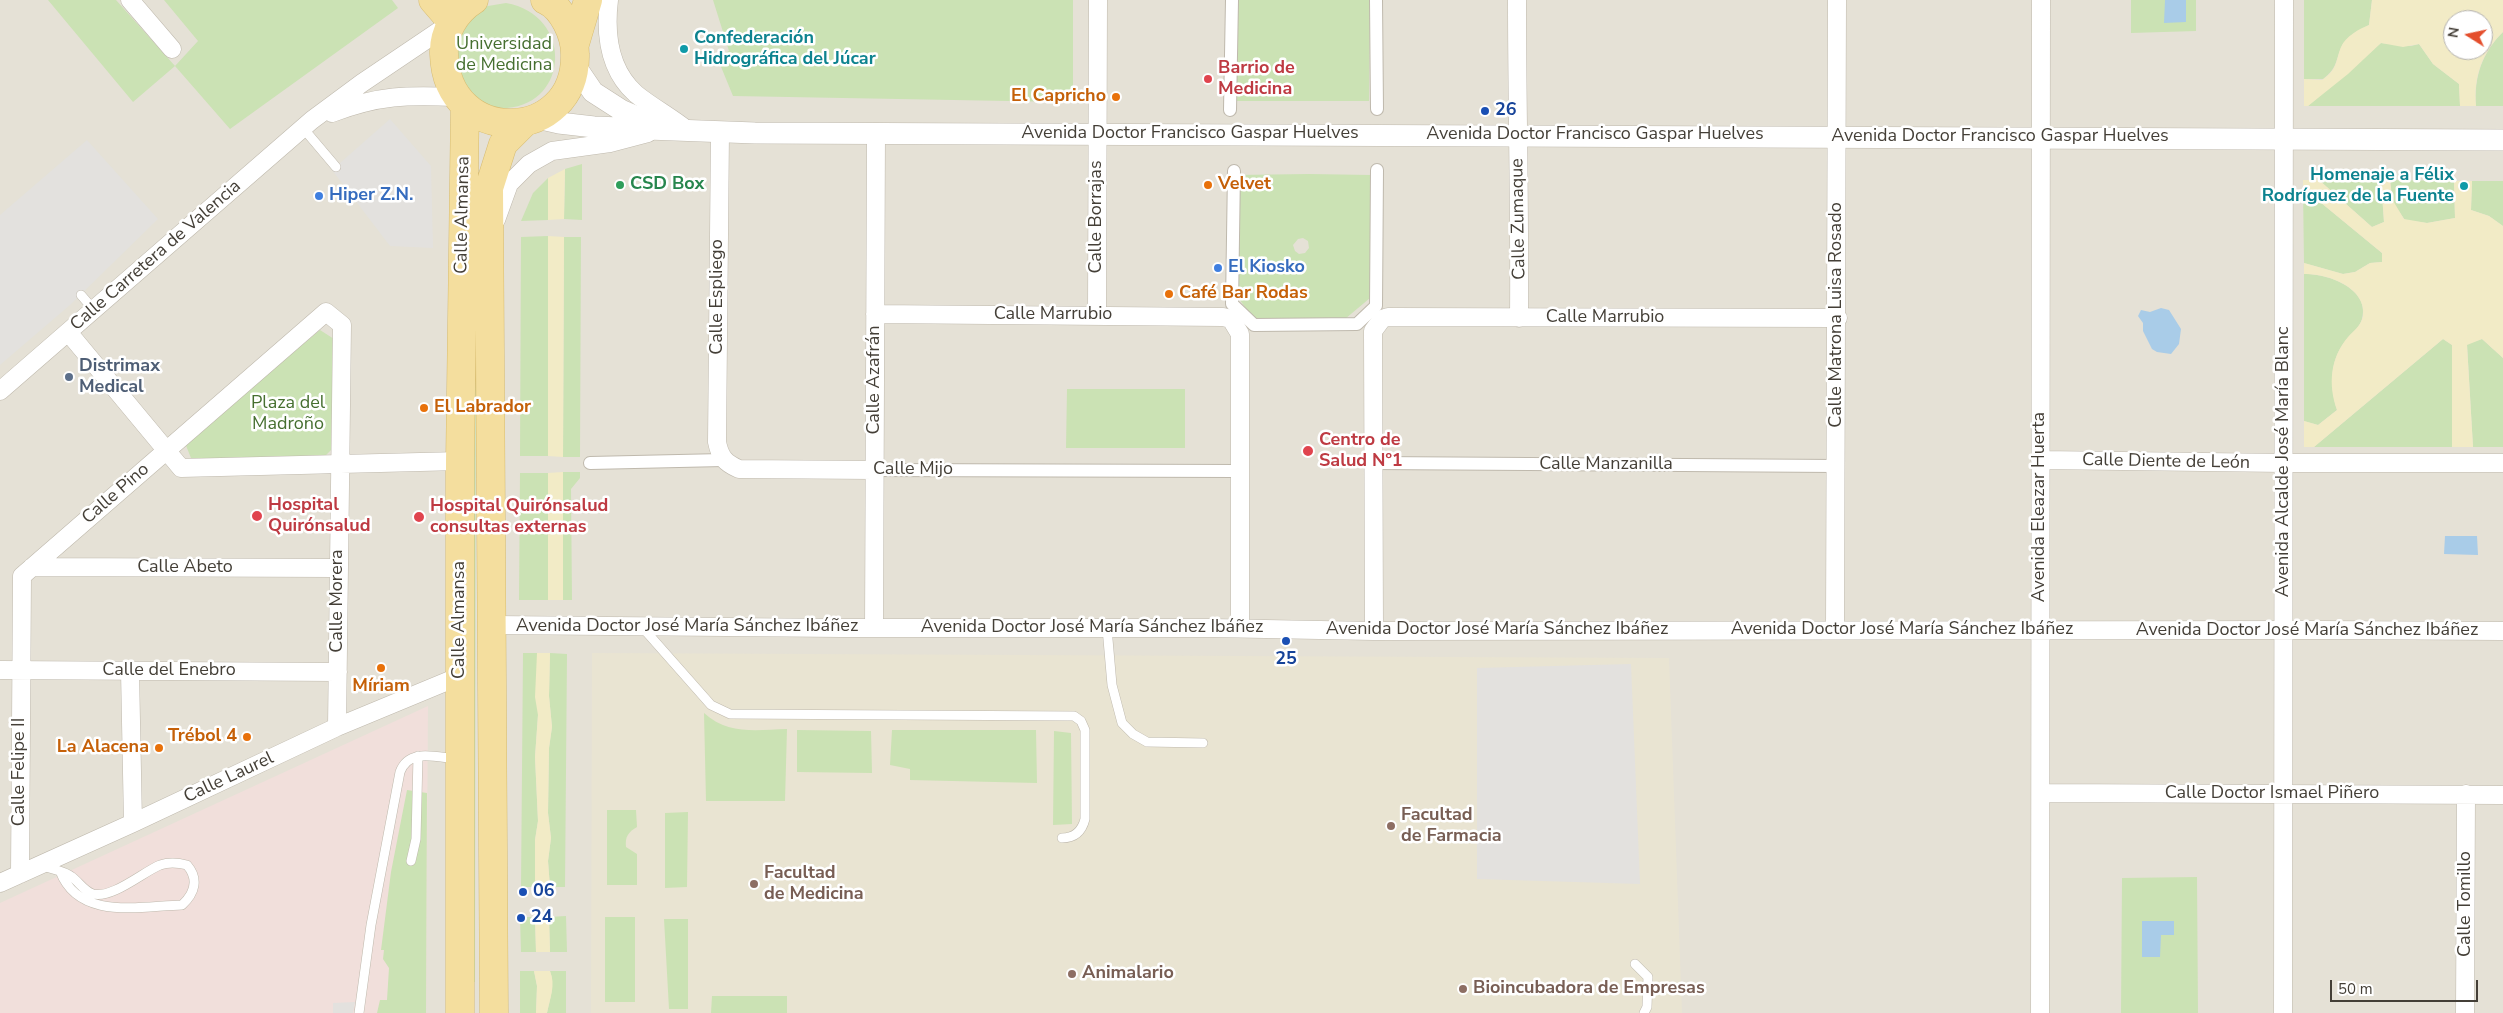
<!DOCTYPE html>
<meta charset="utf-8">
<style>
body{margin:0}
#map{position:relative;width:2503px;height:1013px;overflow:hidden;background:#f2efe7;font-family:"Nunito Sans",sans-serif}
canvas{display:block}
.north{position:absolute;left:2443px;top:10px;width:50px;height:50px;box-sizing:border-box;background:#fff;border:1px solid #b4b2af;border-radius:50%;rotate:280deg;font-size:14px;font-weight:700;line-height:20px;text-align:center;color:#443f37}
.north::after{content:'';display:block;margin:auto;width:18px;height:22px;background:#e44e2c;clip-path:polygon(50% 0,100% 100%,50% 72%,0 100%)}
.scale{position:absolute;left:2330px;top:980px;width:148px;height:22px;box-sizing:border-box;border:2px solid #443f37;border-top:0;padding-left:6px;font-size:15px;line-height:18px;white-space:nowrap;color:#443f37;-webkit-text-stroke:4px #fff;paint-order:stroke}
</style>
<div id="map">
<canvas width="2503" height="1013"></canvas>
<div class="north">N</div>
<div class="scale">50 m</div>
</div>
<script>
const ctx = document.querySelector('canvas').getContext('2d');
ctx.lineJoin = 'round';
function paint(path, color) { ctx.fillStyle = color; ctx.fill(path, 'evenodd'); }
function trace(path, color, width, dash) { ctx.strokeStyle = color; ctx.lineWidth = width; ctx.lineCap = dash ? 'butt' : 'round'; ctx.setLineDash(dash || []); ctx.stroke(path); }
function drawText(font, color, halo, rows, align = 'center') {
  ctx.font = font + ' "Nunito Sans",sans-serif'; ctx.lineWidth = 5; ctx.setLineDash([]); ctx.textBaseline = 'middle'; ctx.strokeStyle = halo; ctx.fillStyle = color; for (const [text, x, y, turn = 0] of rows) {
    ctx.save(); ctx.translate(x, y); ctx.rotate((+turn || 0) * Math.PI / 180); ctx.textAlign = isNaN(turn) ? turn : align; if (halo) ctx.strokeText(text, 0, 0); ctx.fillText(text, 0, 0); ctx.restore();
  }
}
const residential = new Path2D(`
 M 0,0 L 2503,0 L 2503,1013 L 0,1013 ZM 2453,20 L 2483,20 L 2483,50 L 2453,50 Z`);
const education = new Path2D(`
 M 592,653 L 1669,658 L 1682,1013 L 591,1013 Z`);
const medical = new Path2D(`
 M 428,706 L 426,1013 L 0,1013 L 0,903 Z`);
const green = new Path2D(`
 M 48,0 L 116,0 L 175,66 L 198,41 L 164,0 L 392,0 L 398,8 L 230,129 L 175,66 L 133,102 Z
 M 713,0 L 1073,0 L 1073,93 L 1064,102 L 733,96 L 717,57 L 729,51 Z
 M 1235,0 L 1370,0 L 1369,101 L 1237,101 L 1234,90 Z
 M 2131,0 L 2196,0 L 2196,31 L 2131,33 Z
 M 2304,0 L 2372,0 L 2369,25 C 2359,30 2345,37 2341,48 C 2335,63 2337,68 2323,79 L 2304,79 Z
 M 506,3 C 573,15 570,103 507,108 C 498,108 485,107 478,101 C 468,92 460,77 452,67 L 459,28 L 482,7 Z
 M 2503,32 L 2503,106 L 2476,106 C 2474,77 2482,53 2503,32 Z
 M 2381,43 L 2411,46 L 2419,44 L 2433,64 L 2459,84 L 2460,106 L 2308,106 Z
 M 582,164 L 582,220 L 564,219 L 565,169 Z
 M 1309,174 L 1372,175 L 1370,298 L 1345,319 L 1253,318 L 1237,296 L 1236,175 ZM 1303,238 L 1308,241 L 1309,248 L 1305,253 L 1299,254 L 1295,251 L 1293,245 L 1298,239 Z
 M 548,178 L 548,220 L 521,221 L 533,193 Z
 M 2319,180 L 2381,180 L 2384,222 L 2372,227 Z
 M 2390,180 L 2454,181 L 2455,218 L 2427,223 L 2405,220 L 2393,203 Z
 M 2472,181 L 2503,181 L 2503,226 L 2489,216 L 2471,210 Z
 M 2303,188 L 2382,253 L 2382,262 L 2370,263 L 2355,272 L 2343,274 L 2304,263 Z
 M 472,231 L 476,231 L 475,982 L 470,982 Z
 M 548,236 L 548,456 L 520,456 L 521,237 Z
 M 564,237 L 581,237 L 580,457 L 563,457 Z
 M 2304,274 C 2327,273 2371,289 2362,319 C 2359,329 2351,333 2346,340 C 2329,361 2330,386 2337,410 L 2318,425 L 2304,421 Z
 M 320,330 L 334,339 L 331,450 L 322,459 L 191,458 L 185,443 Z
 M 2443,339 L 2452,345 L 2452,447 L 2314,447 Z
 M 2482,339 L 2503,358 L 2503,447 L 2473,447 L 2467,344 Z
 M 1067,389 L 1185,389 L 1185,448 L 1066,448 Z
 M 563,472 L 580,472 L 580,478 L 571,489 L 572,600 L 563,600 Z
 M 520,473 L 548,473 L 548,600 L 519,600 Z
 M 523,653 L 537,653 L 538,715 L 535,757 L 538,821 L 535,840 L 535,887 L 521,887 Z
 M 550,653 L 567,654 L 565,887 L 550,887 L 548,861 L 551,838 L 548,813 L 549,748 L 552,727 L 549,696 Z
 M 704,713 C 728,735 756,730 787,729 L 785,801 L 706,801 Z
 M 797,730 L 871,731 L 872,773 L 797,772 Z
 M 892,730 L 1036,730 L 1037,783 L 910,780 L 910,769 L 890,765 Z
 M 1054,731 L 1071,733 L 1072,824 L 1053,825 Z
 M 407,790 L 427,793 L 426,1013 L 377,1013 L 380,1000 L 387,1000 L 389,968 L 383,959 L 384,950 L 381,950 L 391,872 Z
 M 607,810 L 636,810 L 637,827 C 628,832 625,837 626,847 L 637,854 L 637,885 L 607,885 Z
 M 688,812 L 687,887 L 665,888 L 665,813 Z
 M 2197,877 L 2198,1013 L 2121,1013 L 2122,878 Z
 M 566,916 L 567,952 L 550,952 L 549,917 Z
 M 520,917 L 535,917 L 536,952 L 521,952 Z
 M 605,917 L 635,917 L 635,1002 L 605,1002 Z
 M 664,919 L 688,919 L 688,1009 L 669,1009 Z
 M 520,971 L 534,971 L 537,986 L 536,1013 L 520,1013 Z
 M 550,971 L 566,971 L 566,1013 L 547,1013 C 550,999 555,985 550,971 Z
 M 712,996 L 787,996 L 787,1013 L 711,1013 Z`);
const sand = new Path2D(`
 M 2372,0 L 2503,0 L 2503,32 C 2482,52 2473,78 2476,106 L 2460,106 L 2459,84 L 2433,64 L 2419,44 L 2403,47 L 2381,43 L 2348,74 L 2308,106 L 2304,106 L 2304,79 L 2322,80 C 2338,69 2335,62 2341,47 C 2346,36 2359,29 2369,25 ZM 2453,20 L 2483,20 L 2483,50 L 2453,50 Z
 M 565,169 L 564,219 L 548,220 L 548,178 Z
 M 2303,180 L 2319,180 L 2372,227 L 2384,222 L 2381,180 L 2390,180 L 2392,199 L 2404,219 L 2427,223 L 2455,218 L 2454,181 L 2472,181 L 2471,210 L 2489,216 L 2503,226 L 2503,358 L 2482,339 L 2467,345 L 2473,447 L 2452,447 L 2452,345 L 2443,339 L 2314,447 L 2304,447 L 2304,421 L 2318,425 L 2337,410 C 2328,385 2330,358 2348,337 C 2354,330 2361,326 2363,316 C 2367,287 2326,273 2304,274 L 2304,263 L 2343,274 L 2355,272 L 2370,263 L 2382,262 L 2382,253 L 2303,188 Z
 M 548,236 L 564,237 L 563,457 L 548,456 Z
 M 563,472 L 563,600 L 548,600 L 548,473 Z
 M 537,653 L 550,653 L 549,696 L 552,727 L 549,748 L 548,813 L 551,838 L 548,861 L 550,887 L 535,887 L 535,840 L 538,821 L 535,757 L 538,715 L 535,697 Z
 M 535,917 L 549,917 L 550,952 L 536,952 Z
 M 534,971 L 550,971 C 556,985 550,998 547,1013 L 536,1013 L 537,986 Z`);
const parking = new Path2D(`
 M 390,119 L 431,166 L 433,248 L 390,246 L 332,170 Z
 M 87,140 L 158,219 L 70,305 L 0,365 L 0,215 Z
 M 1631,664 L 1640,884 L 1477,879 L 1477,668 Z
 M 355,1002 L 353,1013 L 333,1013 L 333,1003 Z`);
const water = new Path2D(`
 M 2165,0 L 2186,0 L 2186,22 L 2164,23 Z
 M 2161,308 L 2169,310 L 2181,329 L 2179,344 L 2171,354 L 2157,352 L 2152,349 L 2143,331 L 2143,323 L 2138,316 L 2141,310 L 2150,312 Z
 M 2445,536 L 2477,536 L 2478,555 L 2444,554 Z
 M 2142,921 L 2174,921 L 2174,935 L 2161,935 L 2160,957 L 2142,957 Z`);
const service = new Path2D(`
 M 303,128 L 336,167
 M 81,295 L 94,310
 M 643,628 L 711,705 L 730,714 L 1074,716 L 1081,721 L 1085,730 L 1085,819 C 1082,831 1075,838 1062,838
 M 1107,628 L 1112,685 L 1122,723 L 1133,734 L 1147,742 L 1203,743
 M 411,861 L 416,839 L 418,756
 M 43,866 C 52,869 65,871 72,877 C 79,882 84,891 93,894 C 112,899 143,872 160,865 C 169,862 179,863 187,865 C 199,879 195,893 182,905 C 140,906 79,921 60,871
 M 1635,964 L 1648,977 L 1647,1007 L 1644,1013
 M 359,1013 L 371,925 L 400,772 C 409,748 435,757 456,759`);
const pedestrian = new Path2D(`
 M 1376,0 L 1377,109
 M 1230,110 L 1232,0
 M 1234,171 L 1232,304 L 1254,325 L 1357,324 L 1376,306 L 1377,170
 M 590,463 L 723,460
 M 1374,463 L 1837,466
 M 874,470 L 1238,471`);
const minor = new Path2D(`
 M 130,0 L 172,49
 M 609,0 C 605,33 609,70 636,94 C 652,107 671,117 687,130
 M 1517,0 C 1517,106 1520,212 1519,318
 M 332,113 C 379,95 407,95 456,97
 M 720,132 L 717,442 C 720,457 725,463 739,469 L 874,470
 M 496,220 L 509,184 L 529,164 L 552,151 L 610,143 L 648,133
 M 875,314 L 1223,317 L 1231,319 L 1240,334 L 1240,628
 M 1097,315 L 1098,0
 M 68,332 L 181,468 L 460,461
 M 0,391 L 312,120 L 362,83 L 451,23
 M 2040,460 L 2285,463 L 2503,463
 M 32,567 L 338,568
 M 492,625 L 842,628 L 1211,628 L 1374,631 L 2320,630 L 2503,631
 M 874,628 L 876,133
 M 1835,630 L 1837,0
 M 1374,631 L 1373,331 L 1382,319 L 1388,317 L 1838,318
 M 0,670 L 338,672
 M 130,671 L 133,823
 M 2041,793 L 2503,795
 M 20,874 L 22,576 L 326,312 L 342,325 L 337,727
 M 0,883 L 133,823 L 337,727 L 460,676
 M 2040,1013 L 2041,0
 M 2283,1013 L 2284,0
 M 2465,1013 L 2466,794`);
const tertiary = new Path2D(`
 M 576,67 L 593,92 L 621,110 L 653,124
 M 537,118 L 559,123 L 594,127 L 755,133 L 2503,140`);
const primary = new Path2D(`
 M 433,0 L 452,22
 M 474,0 C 455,12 443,33 444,54 C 447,148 577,144 575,54 C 575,35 563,8 545,0
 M 575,44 L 588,0
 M 460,1013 L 460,461 L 465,106
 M 494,1013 L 489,188 L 503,144 L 525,122`);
const markers = [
 [684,49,5,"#0f9aa8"],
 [1208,79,5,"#e0444e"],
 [1116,97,5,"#e8710a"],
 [1485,111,5,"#1a4fb4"],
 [620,185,5,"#2e9e5b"],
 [1208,185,5,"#e8710a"],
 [2464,186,5,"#0f9aa8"],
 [319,196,5,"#3f7fe0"],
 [1218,268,5,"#3f7fe0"],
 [1169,294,5,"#e8710a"],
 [69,377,5,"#5c6f8a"],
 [424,408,5,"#e8710a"],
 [1308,451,6,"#e0444e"],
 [257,516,6,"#e0444e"],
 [419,517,6,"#e0444e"],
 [1286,641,5,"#1a4fb4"],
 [381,668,5,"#e8710a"],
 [247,737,5,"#e8710a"],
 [159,748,5,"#e8710a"],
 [1391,826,5,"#8d6e63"],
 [754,884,5,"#8d6e63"],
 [523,892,5,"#1a4fb4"],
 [521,918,5,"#1a4fb4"],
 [1072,974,5,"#8d6e63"],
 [1463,989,5,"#8d6e63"]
];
const cultureNames = [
 ["Confederación",694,39],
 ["Hidrográfica del Júcar",694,60],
 ["Homenaje a Félix",2454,176,"right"],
 ["Rodríguez de la Fuente",2454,197,"right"]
];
const parkNames = [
 ["Universidad",504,45],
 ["de Medicina",504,66],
 ["Plaza del",288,404],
 ["Madroño",288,425]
];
const healthNames = [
 ["Barrio de",1218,69],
 ["Medicina",1218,90],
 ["Centro de",1319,441],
 ["Salud Nº1",1319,462],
 ["Hospital",268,506],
 ["Quirónsalud",268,527],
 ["Hospital Quirónsalud",430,507],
 ["consultas externas",430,528]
];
const foodNames = [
 ["El Capricho",1106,97],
 ["Velvet",1218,185,"left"],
 ["Café Bar Rodas",1179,294,"left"],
 ["El Labrador",434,408,"left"],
 ["Míriam",381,687,"center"],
 ["Trébol 4",237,737],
 ["La Alacena",149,748]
];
const transitNames = [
 ["26",1495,111],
 ["25",1286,660,"center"],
 ["06",533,892],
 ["24",531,918]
];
const streetNames = [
 ["Avenida Doctor Francisco Gaspar Huelves",1190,134],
 ["Avenida Doctor Francisco Gaspar Huelves",1595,135],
 ["Avenida Doctor Francisco Gaspar Huelves",2000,137],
 ["Calle Almansa",463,215,-89],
 ["Calle Borrajas",1097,217,-90],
 ["Calle Zumaque",1519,219,-91],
 ["Calle Carretera de Valencia",156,256,-41],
 ["Calle Espliego",718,297,-90],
 ["Calle Marrubio",1053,315],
 ["Calle Matrona Luisa Rosado",1837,315,-90],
 ["Calle Marrubio",1605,318],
 ["Calle Azafrán",875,380,-90],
 ["Calle Diente de León",2166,462,1],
 ["Avenida Alcalde José María Blanc",2284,462,-90],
 ["Calle Manzanilla",1606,465],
 ["Calle Mijo",913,470],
 ["Calle Pino",116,494,-41],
 ["Avenida Eleazar Huerta",2040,507,-90],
 ["Calle Abeto",185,568],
 ["Calle Morera",338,601,-90],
 ["Calle Almansa",460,620,-90],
 ["Avenida Doctor José María Sánchez Ibáñez",687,627],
 ["Avenida Doctor José María Sánchez Ibáñez",1092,628],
 ["Avenida Doctor José María Sánchez Ibáñez",1497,630],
 ["Avenida Doctor José María Sánchez Ibáñez",1902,630],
 ["Avenida Doctor José María Sánchez Ibáñez",2307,631],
 ["Calle del Enebro",169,671],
 ["Calle Felipe II",20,772,-90],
 ["Calle Laurel",229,778,-25],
 ["Calle Doctor Ismael Piñero",2272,794],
 ["Calle Tomillo",2466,904,-90]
];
const leisureNames = [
 ["CSD Box",630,185]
];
const shopNames = [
 ["Hiper Z.N.",329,196],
 ["El Kiosko",1228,268]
];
const serviceNames = [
 ["Distrimax",79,367],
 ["Medical",79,388]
];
const educationNames = [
 ["Facultad",1401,816],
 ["de Farmacia",1401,837],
 ["Facultad",764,874],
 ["de Medicina",764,895],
 ["Animalario",1082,974],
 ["Bioincubadora de Empresas",1473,989]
];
paint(residential, '#e5e1d6');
paint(education, '#e9e4d2');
paint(medical, '#f1dfdb');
paint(green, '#cbe2b4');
paint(sand, '#f2ebc6');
paint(parking, '#e3e1de');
paint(water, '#a9cce8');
trace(service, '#bfb9ad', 10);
trace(pedestrian, '#bfb9ad', 14);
trace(minor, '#bfb9ad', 19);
trace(tertiary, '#bfb9ad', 22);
trace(primary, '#d7bc70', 29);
trace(service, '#fff', 9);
trace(pedestrian, '#fff', 12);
trace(minor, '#fff', 18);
trace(tertiary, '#fff', 21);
trace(primary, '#f4de9e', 28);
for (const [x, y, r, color] of markers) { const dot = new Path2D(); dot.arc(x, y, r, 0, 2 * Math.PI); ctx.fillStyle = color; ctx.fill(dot); trace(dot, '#fff', 2); }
drawText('bold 18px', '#0d838f', '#fff', cultureNames, 'left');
drawText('18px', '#466f30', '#fff', parkNames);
drawText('bold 18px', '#be3a42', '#fff', healthNames, 'left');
drawText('bold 18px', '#c56008', '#fff', foodNames, 'right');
drawText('bold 18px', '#164399', '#fff', transitNames, 'left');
drawText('18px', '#443f37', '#fff', streetNames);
drawText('bold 18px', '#27864d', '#fff', leisureNames, 'left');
drawText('bold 18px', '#366cbe', '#fff', shopNames, 'left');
drawText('bold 18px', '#4e5e75', '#fff', serviceNames, 'left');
drawText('bold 18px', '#785e54', '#fff', educationNames, 'left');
</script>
